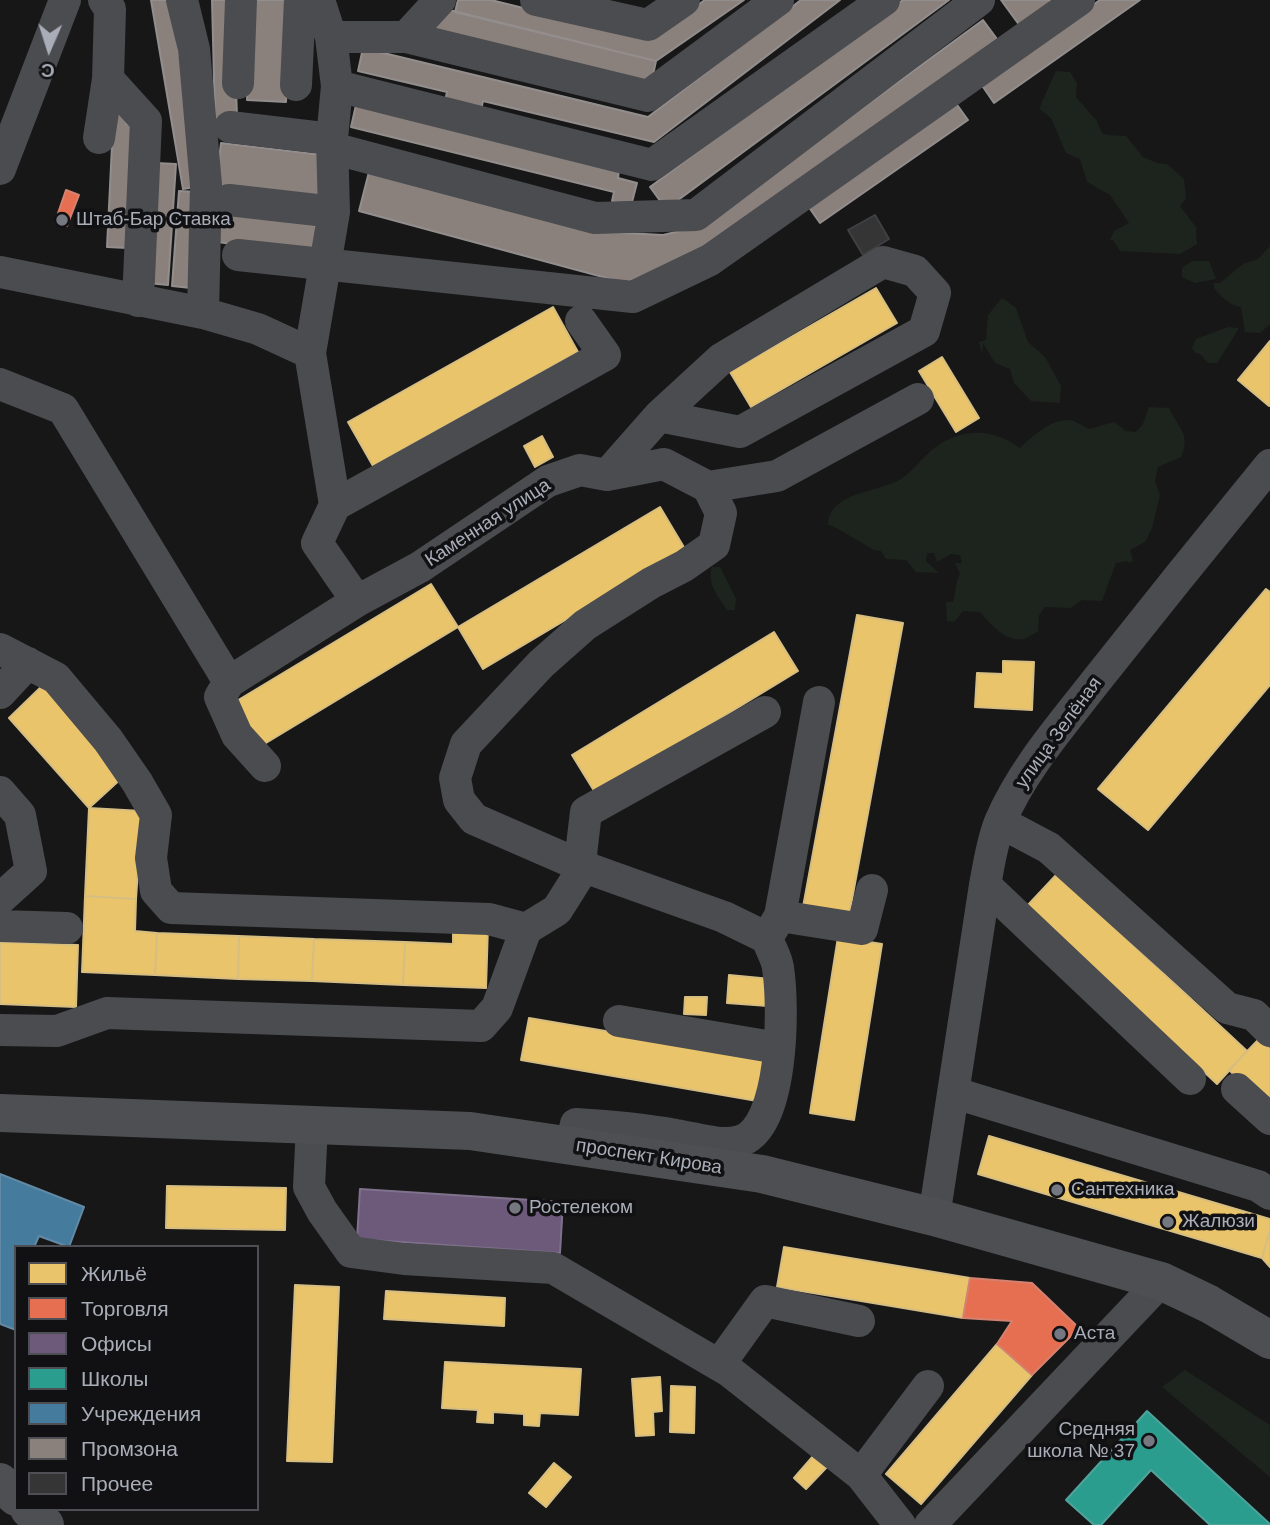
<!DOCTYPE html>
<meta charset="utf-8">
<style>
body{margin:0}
#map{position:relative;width:1270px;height:1525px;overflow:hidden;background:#171717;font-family:Arial,sans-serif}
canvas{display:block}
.legend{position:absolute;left:14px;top:1245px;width:245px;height:266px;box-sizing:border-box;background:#111113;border:2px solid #4d4f55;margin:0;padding:9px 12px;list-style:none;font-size:21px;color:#a8adb8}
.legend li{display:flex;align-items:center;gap:14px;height:35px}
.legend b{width:35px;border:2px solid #4d4f55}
.north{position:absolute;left:14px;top:14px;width:70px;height:70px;-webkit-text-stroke:5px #111113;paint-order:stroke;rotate:183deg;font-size:19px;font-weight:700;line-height:28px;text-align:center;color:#a8adb8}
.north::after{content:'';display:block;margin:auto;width:24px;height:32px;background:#a8adb8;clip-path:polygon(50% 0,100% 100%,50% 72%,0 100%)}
</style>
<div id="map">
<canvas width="1270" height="1525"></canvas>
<ul class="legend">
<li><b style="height:19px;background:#e9c46a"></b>Жильё</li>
<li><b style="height:19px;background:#e76f51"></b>Торговля</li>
<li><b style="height:19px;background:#6d597a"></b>Офисы</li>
<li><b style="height:19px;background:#2a9d8f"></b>Школы</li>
<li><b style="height:19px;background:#457b9d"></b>Учреждения</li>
<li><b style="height:19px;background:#8a817c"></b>Промзона</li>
<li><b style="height:19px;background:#353536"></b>Прочее</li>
</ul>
<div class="north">С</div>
</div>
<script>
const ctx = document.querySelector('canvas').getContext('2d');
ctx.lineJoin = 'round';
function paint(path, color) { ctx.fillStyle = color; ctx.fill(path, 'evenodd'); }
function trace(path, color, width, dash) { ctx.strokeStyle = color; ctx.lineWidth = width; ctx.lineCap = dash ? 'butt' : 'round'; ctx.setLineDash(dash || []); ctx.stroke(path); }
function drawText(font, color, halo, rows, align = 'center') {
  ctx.font = font + ' Arial,sans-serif'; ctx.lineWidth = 7; ctx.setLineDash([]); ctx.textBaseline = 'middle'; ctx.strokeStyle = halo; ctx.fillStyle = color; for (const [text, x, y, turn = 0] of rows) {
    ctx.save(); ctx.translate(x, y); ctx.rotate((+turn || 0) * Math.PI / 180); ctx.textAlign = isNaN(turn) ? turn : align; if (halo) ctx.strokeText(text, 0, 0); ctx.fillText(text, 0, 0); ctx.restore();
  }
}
const green = new Path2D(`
 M 1056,71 L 1070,72 L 1077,83 L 1076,97 L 1097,121 L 1102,133 L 1109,135 L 1126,136 L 1143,157 L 1157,163 L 1167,164 L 1184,179 L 1186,199 L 1180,206 L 1196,227 L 1197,244 L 1180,254 L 1120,251 L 1113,240 L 1110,240 L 1114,231 L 1129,223 L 1110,195 L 1087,182 L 1080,159 L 1066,153 L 1051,118 L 1040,109 L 1041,104 Z
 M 1270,246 L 1270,324 L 1260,333 L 1245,332 L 1241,307 C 1230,306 1221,296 1214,288 L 1214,283 L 1220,283 L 1243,264 L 1258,259 Z
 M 1192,261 L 1209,261 L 1216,279 L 1195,283 L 1182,277 L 1182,268 Z
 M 1002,298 L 1016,308 L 1028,342 L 1045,357 L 1061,386 L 1060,403 L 1031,401 L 1014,383 L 1010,369 L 995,363 L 983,343 L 982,354 L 979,342 L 986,340 L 988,315 Z
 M 1228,327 L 1238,328 L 1238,330 L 1217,363 L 1208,363 L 1200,354 L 1195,353 L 1192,348 L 1196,339 Z
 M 1149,407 L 1169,408 C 1179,429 1191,434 1181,457 L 1158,467 L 1155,481 L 1160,495 L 1152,528 L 1145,542 L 1130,550 L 1133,561 L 1129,563 L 1128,561 L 1116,563 L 1102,601 L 1082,600 L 1071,608 L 1045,607 L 1039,615 L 1038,632 C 1033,633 1028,638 1023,639 C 1007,643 989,623 980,612 L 963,611 L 954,622 L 947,621 L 946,602 L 953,602 C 956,593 955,583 960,574 L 955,563 L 962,563 L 960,555 L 951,554 L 937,562 L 934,553 L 927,553 L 926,561 L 939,573 L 916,572 L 906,560 L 886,559 L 881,551 L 874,550 L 833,526 L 828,525 C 830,491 878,493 901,479 C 915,470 925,453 940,444 C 968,427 995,430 1020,448 C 1033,436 1050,420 1068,420 C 1075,420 1083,426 1089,429 L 1114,422 L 1126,431 L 1136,432 L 1143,424 Z
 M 712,567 L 720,567 L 736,599 L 735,610 L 727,610 C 719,597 706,583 712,567 Z
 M 1185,1370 L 1270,1425 L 1270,1477 L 1162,1387 Z`);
const homes = new Path2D(`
 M 876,288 L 897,323 L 751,407 L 730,372 Z
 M 553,307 L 578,352 L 373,466 L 348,422 Z
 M 1270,341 L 1270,405 L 1269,406 L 1238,380 Z
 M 942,357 L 979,418 L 956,432 L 919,371 Z
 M 542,436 L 553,457 L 535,467 L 524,446 Z
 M 660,507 L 685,549 L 483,669 L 458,627 Z
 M 431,584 L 458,627 L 256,749 L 230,705 Z
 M 1266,589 L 1270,592 L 1270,685 L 1148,830 L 1098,789 Z
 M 857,615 L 903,623 L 849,916 L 803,907 Z
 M 774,632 L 798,671 L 596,794 L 572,755 Z
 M 1003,661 L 1034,662 L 1032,710 L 975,707 L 977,673 L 1003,674 Z
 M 44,684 L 124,776 L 89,808 L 9,718 Z
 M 89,808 L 142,811 L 136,899 L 85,896 Z
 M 1057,874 L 1247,1051 L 1217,1084 L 1027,906 Z
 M 85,896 L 136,899 L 135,931 L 157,933 L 155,975 L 82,972 Z
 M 453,924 L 488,926 L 486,988 L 403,985 L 405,942 L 453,944 Z
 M 157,933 L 239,936 L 238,979 L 155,975 Z
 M 239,936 L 314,939 L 312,981 L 238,979 Z
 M 838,937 L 882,944 L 854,1120 L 810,1113 Z
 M 314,939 L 405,942 L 403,985 L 312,981 Z
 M 0,942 L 78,945 L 76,1007 L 0,1004 Z
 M 729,975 L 771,979 L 768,1006 L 727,1003 Z
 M 685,997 L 707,997 L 706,1015 L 684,1014 Z
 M 529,1018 L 770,1059 L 763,1102 L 521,1060 Z
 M 1259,1039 L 1270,1049 L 1270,1108 L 1229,1070 Z
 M 989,1136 L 1270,1219 L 1270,1230 L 1262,1258 L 978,1174 Z
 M 167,1186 L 286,1188 L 285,1230 L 166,1228 Z
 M 1270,1230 L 1270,1267 L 1262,1258 Z
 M 784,1247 L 970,1278 L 963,1318 L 777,1287 Z
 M 295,1285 L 339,1287 L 332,1462 L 287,1461 Z
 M 386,1291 L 505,1298 L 504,1326 L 384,1319 Z
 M 997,1344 L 1032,1375 L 921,1504 L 886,1474 Z
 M 445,1362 L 581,1369 L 578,1415 L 540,1413 L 539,1426 L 524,1425 L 524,1414 L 493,1412 L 493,1423 L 477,1422 L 478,1410 L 442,1408 Z
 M 660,1377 L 662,1411 L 653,1412 L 654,1435 L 636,1436 L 632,1379 Z
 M 671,1386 L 695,1387 L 694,1433 L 670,1432 Z
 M 814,1455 L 827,1467 L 806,1489 L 794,1478 Z
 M 554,1463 L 571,1477 L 546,1507 L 529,1493 Z`);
const shops = new Path2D(`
 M 66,190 L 79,195 L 67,226 L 55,222 Z
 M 970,1278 L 1032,1283 L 1079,1328 L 1032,1375 L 997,1344 L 1012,1321 L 963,1318 Z`);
const offices = new Path2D(`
 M 360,1189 L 563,1202 L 560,1253 L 357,1239 Z`);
const schools = new Path2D(`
 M 1147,1411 L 1270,1524 L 1270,1525 L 1210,1525 L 1151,1470 L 1101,1525 L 1094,1525 L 1066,1500 Z`);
const public = new Path2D(`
 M 0,1174 L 84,1207 L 69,1247 L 39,1236 L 34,1247 L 16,1247 L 16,1330 L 0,1324 Z`);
const industry = new Path2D(`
 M 151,0 L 170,0 L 201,186 L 183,189 Z
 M 212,0 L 233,0 L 237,117 L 215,118 Z
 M 251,0 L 291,0 L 286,102 L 247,100 Z
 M 458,0 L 491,0 L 649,39 L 705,0 L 744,0 L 656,61 L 455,12 Z
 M 801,0 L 840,0 L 654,142 L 483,101 L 481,110 L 445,101 L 447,92 L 358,71 L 363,48 L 648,117 Z
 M 903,0 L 949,0 L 666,209 L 650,187 Z
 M 1001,0 L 1054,0 L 1020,26 Z
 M 1100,0 L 1140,0 L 994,103 L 981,84 Z
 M 437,7 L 656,61 L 651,84 L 432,30 Z
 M 983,20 L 997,39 L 711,248 L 625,283 L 359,211 L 370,168 L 607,232 L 663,235 L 701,226 Z
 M 955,102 L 968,120 L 820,223 L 808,206 Z
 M 114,105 L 127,106 L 126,124 L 134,125 L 128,248 L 107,247 Z
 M 356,105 L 619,170 L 618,178 L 637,183 L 631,206 L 612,201 L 614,192 L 351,127 Z
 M 221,143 L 323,155 L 318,199 L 216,186 Z
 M 156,163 L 176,164 L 168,285 L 147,283 Z
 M 179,191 L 198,192 L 191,288 L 172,286 Z
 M 222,212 L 317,226 L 312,256 L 218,242 Z`);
const building = new Path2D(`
 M 875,215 L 889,239 L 863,255 L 848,230 Z`);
const minor = new Path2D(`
 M 104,0 L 110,9 L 108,79 L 146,121 L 138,301
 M 182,0 L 194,49 L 206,185 L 203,313
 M 440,0 L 406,37 L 648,96 L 778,0
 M 536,0 L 648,25 L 684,0
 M 331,37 L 406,37
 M 238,83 L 241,0
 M 296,85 L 300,0
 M 337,86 L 652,165 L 884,0
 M 230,127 L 332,139
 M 99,138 L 108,79
 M 332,148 L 595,218 L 696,215 L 979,0
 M 0,169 L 65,0
 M 229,200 L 334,212
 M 238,255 L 633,297 L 710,260 L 1079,0
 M 0,272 L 203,313 L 258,329 L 310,353 L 335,505 L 317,543 L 357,601
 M 310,353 L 334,212 L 332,139 L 337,86 L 331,37 L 319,0
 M 0,384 L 63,409 L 229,682
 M 607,475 L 659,416 L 740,432 L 924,331 L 935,293 L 915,271 L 883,262 L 721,359 L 659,416
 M 708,487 L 777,476 L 918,399
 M 335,505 L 605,355 L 581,321
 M 0,649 L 56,678 L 108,740 L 137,782 L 156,815 L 151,858 L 156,891 L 171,908 L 489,919 L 526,929 L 557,910 L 584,867 L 581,854 L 586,812 L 765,712
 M 0,693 L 28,663
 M 265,766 L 237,735 L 220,697 L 229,682 L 357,601 L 420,567 L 548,481 L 580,470 L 607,475 L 664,464 L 708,487 L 721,513 L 714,545 L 684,566 L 651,583 L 585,625 L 541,664 L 466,744 L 455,778 L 459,800 L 474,819 L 584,867 L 724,917 L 767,938 C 770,948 777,958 778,968 C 784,1006 784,1128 740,1141 C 719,1147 697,1138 676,1135 C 643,1129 610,1126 576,1124 L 571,1145
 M 0,792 L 20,815 L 31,871 L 0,899
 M 1000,822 L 1049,848 L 1227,1008 L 1254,1015 L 1270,1031
 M 985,885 L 1190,1079
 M 780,916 L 862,929 L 872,890
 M 0,926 L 67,928
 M 767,938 L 780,916 L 819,702
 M 619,1021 L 778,1048
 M 0,1030 L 57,1031 L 107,1013 L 481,1026 L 497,1008 L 526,929
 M 1237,1089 L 1270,1119
 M 955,1093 L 1258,1186 L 1270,1194
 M 312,1126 L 309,1187 L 322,1211 L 351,1252 L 404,1259 L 553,1268 L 729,1371 L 861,1475 L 900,1525
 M 934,1217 L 985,885 C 989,864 992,842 1000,822 C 1022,770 1061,726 1096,681 C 1153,609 1211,537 1270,465
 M 719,1365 L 765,1301 L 859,1321
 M 861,1475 L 928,1386
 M 930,1525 L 1161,1281`);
const major = new Path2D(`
 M 0,1113 L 470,1131 L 762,1174 L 934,1217 L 1161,1281 L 1209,1304 L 1270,1340
 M 0,1482 L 16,1497
 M 29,1509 L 45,1525`);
const markers = [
 [62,220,7,"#757880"],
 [1057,1190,7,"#757880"],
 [515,1208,7,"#757880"],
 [1168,1222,7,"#757880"],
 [1060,1334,7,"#757880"],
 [1149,1441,7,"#757880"]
];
const poiNames = [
 ["Штаб-Бар Ставка",76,220],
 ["Сантехника",1071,1190],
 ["Ростелеком",529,1208],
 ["Жалюзи",1182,1222],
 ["Аста",1074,1334],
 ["Средняя",1135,1430,"right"],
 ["школа № 37",1135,1452,"right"]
];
const streetNames = [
 ["Каменная улица",488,523,-33],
 ["улица Зелёная",1059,733,-54],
 ["проспект Кирова",649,1157,9]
];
paint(green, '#1d241e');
paint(homes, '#e9c46a');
trace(homes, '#d6bd81', 2);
paint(shops, '#e76f51');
trace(shops, '#d48270', 2);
paint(offices, '#6d597a');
trace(offices, '#7f728d', 2);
paint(schools, '#2a9d8f');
trace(schools, '#50a29b', 2);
paint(public, '#457b9d');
trace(public, '#638aa5', 2);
paint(industry, '#8a817c');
trace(industry, '#938e8e', 2);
paint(building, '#353536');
trace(building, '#3f4043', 2);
trace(minor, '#4b4c50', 32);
trace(major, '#4d4f52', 38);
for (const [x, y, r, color] of markers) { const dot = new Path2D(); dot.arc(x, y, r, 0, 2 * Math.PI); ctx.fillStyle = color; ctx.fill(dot); trace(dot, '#111113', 2.5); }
drawText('19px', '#a8adb8', '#111113', poiNames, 'left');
drawText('19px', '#a8adb8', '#111113', streetNames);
</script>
